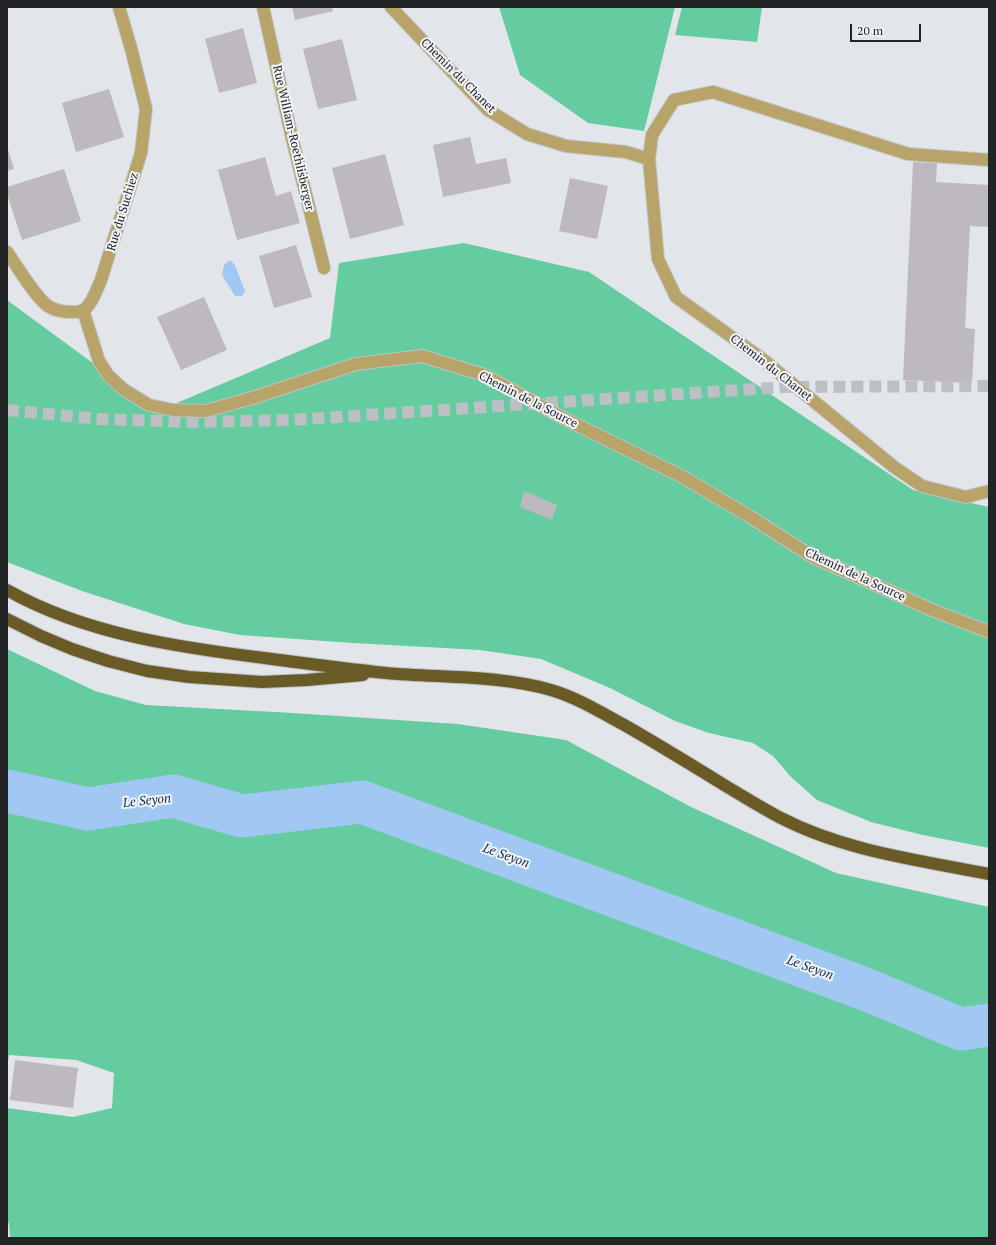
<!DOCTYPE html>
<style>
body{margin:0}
#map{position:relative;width:996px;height:1245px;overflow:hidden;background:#e2e6eb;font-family:"PT Serif",serif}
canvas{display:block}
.frame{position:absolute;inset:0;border:8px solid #232426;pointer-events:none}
.scale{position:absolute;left:850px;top:24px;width:71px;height:18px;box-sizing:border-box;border:2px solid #232426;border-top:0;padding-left:5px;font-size:12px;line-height:14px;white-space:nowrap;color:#232426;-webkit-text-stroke:3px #f0f4f9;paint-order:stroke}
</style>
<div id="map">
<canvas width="996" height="1245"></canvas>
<div class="frame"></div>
<div class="scale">20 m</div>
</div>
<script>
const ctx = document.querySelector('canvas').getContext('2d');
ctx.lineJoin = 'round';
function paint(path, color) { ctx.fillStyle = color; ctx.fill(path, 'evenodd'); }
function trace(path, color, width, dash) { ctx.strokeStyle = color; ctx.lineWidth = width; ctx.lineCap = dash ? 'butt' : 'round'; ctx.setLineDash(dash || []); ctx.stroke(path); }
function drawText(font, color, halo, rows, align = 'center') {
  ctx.font = font + ' "PT Serif",serif'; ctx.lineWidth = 4; ctx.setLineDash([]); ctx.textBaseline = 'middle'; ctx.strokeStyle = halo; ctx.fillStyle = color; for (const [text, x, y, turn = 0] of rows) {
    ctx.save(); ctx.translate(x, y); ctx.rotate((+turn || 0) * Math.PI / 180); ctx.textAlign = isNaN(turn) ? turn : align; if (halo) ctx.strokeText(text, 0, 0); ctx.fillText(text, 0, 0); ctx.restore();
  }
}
const green = new Path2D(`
 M 499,7 L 675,7 L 644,131 L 588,123 L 520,75 Z
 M 682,7 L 762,7 L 757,42 L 675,35 Z
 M 464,243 L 589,272 L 913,490 L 989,507 L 989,848 L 923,835 L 871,822 L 817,800 L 791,777 L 773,756 L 753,743 L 709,733 L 675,721 L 610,688 L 541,659 L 480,650 L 353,643 L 240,635 L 184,624 L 82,591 L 7,562 L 7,300 L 158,411 L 330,338 L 339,263 Z
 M 7,649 L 95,691 L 146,705 L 293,713 L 458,724 L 566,740 L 691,807 L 836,873 L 989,907 L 989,1238 L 10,1238 L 9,1223 L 7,1223 L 7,1108 L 73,1117 L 112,1108 L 114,1073 L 76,1060 L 9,1055 L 7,1066 Z`);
const water = new Path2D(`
 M 230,260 L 235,265 L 245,291 L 242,296 L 235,296 L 222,275 L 224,265 Z`);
const river = new Path2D(`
 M 7,791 L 88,809 L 173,796 L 242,816 L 362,802 L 865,989 L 961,1029 L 989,1025`);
const building = new Path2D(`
 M 292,7 L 332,7 L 333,11 L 295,20 Z
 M 243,28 L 257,83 L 219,93 L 205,39 Z
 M 342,39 L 357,100 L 318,109 L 303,49 Z
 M 109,89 L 124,137 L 76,152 L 62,103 Z
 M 470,137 L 476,164 L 506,158 L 511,183 L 443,197 L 433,145 Z
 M 7,146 L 14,169 L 7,171 Z
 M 385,154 L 404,225 L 350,239 L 332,168 Z
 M 265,157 L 276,196 L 291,191 L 300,223 L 237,240 L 218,170 Z
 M 913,162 L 937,163 L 936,182 L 989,185 L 989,227 L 970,226 L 965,328 L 975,329 L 972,383 L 903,380 Z
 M 64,169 L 81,221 L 22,240 L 7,194 L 7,187 Z
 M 570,178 L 608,186 L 597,239 L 559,231 Z
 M 296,245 L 312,297 L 274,308 L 259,256 Z
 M 204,297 L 227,350 L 181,370 L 157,317 Z
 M 524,491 L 557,505 L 552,520 L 520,507 Z
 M 15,1060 L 78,1068 L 73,1108 L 10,1100 Z`);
const highwayTunnel = new Path2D(`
 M 7,410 L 100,419 L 191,422 L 292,420 L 784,387 L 989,386`);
const street = new Path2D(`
 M 263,7 L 292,138 L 324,268
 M 391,7 L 488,110 L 527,134 L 566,146 L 626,152 L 649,159 L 658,259 L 676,297 L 761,358 L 894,467 L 922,486 L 966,497 L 989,491
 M 649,159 L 652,135 L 674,100 L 713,92 L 908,154 L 989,160
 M 7,252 C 17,266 35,297 48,306 C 55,311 64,312 72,312 C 75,312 81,312 84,310 C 92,304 97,289 101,280 L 141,153 L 146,109 L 132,52 L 119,7
 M 83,310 L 99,361 L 108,375 L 123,389 L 149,405 L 173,410 L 206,411 L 252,398 L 356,364 L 422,356 L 484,375 L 565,419 L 681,476 L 749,516 L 813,557 L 932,610 L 989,632`);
const highway = new Path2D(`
 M 7,590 C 86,635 183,648 272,659 C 310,664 348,669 386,673 C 441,678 498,675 551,690 C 578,698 602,713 626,726 C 661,746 695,767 729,788 C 746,798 762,808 779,817 C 844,851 918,860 989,874
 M 7,619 L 41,636 L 72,649 L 108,661 L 147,671 L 189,677 L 262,682 L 307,680 L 363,675`);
const streetNames = [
 ["Chemin du Chanet",458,76,45],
 ["Rue William-Roethlisberger",293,138,77],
 ["Rue du Suchiez",123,212,-73],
 ["Chemin du Chanet",771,368,38],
 ["Chemin de la Source",528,400,27],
 ["Chemin de la Source",855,575,25]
];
const waterNames = [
 ["Le Seyon",147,801,-6],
 ["Le Seyon",506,856,20],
 ["Le Seyon",810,968,20]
];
paint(green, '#64cc9f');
paint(water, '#a1c8f3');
trace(river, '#a1c8f3', 43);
paint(building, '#bdb9be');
trace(highwayTunnel, '#bcbfc4', 12, [12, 6]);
trace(street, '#c0c3c8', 14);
trace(highway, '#c0c3c8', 14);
trace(street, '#b8a368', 12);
trace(highway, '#6a5a26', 12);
drawText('12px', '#232426', '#f0f4f9', streetNames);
drawText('italic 13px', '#122d49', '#f0f4f9', waterNames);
</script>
